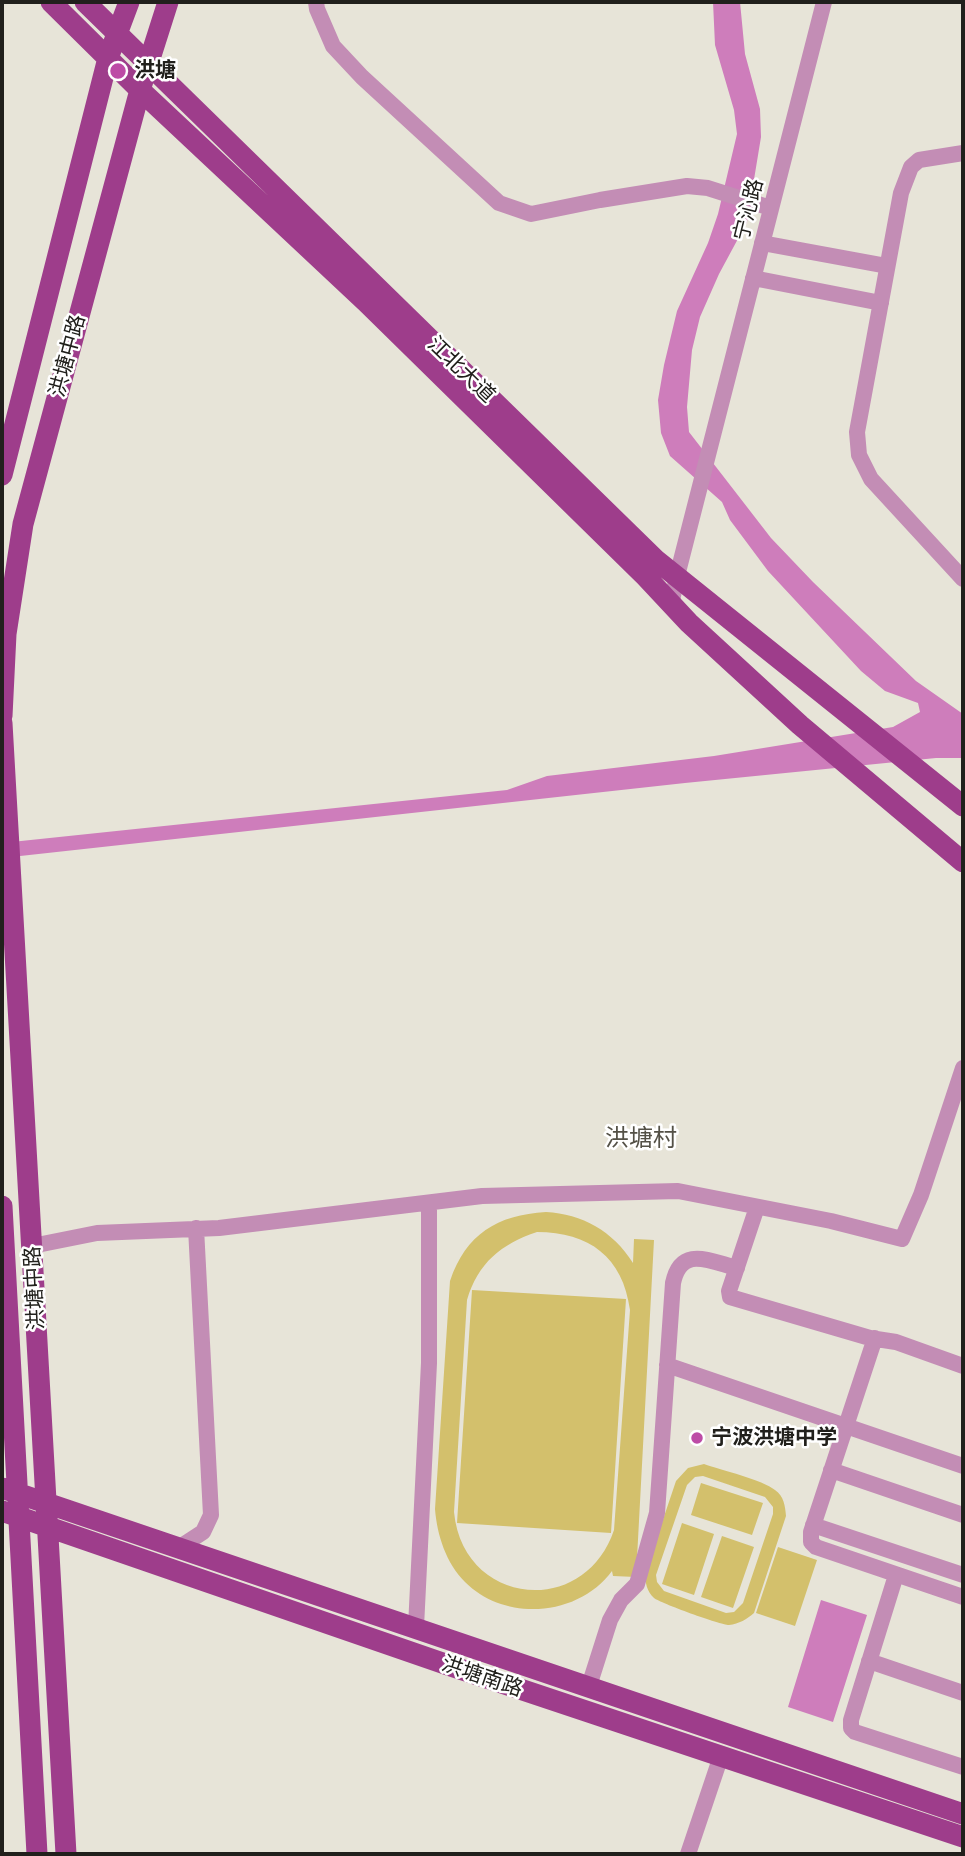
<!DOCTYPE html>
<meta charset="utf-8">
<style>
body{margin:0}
#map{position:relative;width:965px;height:1856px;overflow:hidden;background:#e7e4d8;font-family:Rubik,sans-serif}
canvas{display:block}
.frame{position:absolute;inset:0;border:4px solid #21201c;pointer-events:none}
</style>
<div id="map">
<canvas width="965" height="1856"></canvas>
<div class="frame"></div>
</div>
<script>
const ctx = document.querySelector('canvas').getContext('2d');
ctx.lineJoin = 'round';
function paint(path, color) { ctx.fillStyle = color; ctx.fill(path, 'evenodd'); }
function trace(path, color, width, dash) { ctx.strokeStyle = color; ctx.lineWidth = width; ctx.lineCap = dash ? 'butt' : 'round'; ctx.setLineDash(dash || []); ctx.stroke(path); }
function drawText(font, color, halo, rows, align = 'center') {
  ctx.font = font + ' Rubik,"Noto Sans SC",sans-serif'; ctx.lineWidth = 5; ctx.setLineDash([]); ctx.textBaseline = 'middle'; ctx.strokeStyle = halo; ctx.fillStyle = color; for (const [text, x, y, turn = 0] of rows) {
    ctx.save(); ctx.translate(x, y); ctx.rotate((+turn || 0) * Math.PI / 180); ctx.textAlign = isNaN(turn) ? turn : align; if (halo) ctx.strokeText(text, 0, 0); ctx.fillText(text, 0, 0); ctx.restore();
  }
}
const green = new Path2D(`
 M 546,1212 C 582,1214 613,1231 633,1263 L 634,1239 L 654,1240 L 636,1577 L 613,1576 L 612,1571 C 579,1616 506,1623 465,1582 C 446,1563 437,1535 435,1509 L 450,1281 C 466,1234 497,1215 546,1212 ZM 537,1232 C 589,1232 623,1257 630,1310 L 614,1530 C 584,1619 463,1606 454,1512 L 467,1300 C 478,1263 501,1244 537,1232 Z
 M 472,1290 L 626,1299 L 611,1533 L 457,1523 Z
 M 704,1464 C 721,1470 763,1480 775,1490 C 784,1496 785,1506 786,1516 L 754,1613 C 747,1619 739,1624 729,1625 C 721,1625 660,1603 654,1598 C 647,1592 645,1582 645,1573 L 676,1481 L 688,1468 ZM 703,1476 L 765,1497 L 773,1507 L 773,1514 L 743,1603 L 734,1612 L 726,1613 L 664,1591 L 657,1582 L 656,1575 L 687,1485 L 695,1477 Z
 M 701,1483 L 763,1503 L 752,1535 L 691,1515 Z
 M 682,1523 L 714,1534 L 694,1595 L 662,1584 Z
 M 722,1536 L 754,1547 L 733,1608 L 701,1597 Z
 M 778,1547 L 817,1560 L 795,1626 L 756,1613 Z`);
const water = new Path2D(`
 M 713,2 L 740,2 L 745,54 L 760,109 L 761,137 L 747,222 L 719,274 L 700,317 L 692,350 L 687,407 L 689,432 L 771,538 L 813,582 L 916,681 L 963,714 L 963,758 L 936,758 L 685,783 L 2,858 L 2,843 L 507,790 L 547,776 L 714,756 L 893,727 L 920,712 L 918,703 L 885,691 L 861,671 L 768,571 L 730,520 L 722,502 L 670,456 L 661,433 L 658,400 L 664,365 L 677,311 L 708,243 L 718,214 L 737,134 L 734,110 L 715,45 Z
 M 821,1600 L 867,1615 L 833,1722 L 788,1707 Z`);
const minor = new Path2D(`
 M 316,2 L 317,9 L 333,46 L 362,77 L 499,203 L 531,214 L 600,200 L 687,186 L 708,188 L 771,208
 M 963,153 L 919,160 L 911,167 L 901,193 L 857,432 L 859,455 L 871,479 L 963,579
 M 762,243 L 887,266
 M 753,278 L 881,303
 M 671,606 L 677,576 L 824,2
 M 757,1207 L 729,1291 L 730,1297 L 870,1338 L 896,1342 L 963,1366
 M 32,1246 L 97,1233 L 219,1228 L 482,1196 L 678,1191 L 831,1221 L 902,1239 L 921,1195 L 963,1068
 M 875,1338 L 811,1532 L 811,1542 L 816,1547 L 963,1597
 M 667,1365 L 963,1466
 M 831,1470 L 963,1515
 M 813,1525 L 963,1575
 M 180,1547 L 203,1532 L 211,1515 L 196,1228
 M 896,1575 L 851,1720 L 851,1728 L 855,1732 L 963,1767
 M 416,1627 L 429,1363 L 429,1203
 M 869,1661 L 963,1693
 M 589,1686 L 610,1620 L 621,1600 L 637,1584 L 657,1513 L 673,1283 C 681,1245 709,1261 737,1268
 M 688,1854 L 721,1756`);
const major = new Path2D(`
 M 51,2 L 140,90 L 365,301 L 646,577 L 689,623 L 800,725 L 963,862
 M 85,2 L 656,560 L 963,806
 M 2,475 L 108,58 L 129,2
 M 2,716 L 6,634 L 23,524 L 140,90 L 168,2
 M 2,723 L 66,1854
 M 2,1206 L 37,1854
 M 2,1488 L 963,1814
 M 2,1511 L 451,1666 L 963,1837`);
const markers = [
 [118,71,9,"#bd4ba6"],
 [697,1438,7,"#bd4ba6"]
];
const poiNames = [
 ["洪塘",134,71],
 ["宁波洪塘中学",711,1438]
];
const streetNames = [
 ["宁沁路",749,210,-76],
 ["洪塘中路",68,356,-75],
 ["江北大道",461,370,44],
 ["洪塘中路",35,1288,-93],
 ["洪塘南路",482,1677,19]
];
const quarterNames = [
 ["洪塘村",641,1139]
];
paint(green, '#d3c06c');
paint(water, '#ce7dbb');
trace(minor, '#c38db5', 16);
trace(major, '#9e3d8b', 21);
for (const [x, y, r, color] of markers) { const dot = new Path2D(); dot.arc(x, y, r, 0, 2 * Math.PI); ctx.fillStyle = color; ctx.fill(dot); trace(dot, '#fff', 2.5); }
drawText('bold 21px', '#21201c', '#fff', poiNames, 'left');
drawText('21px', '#21201c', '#fff', streetNames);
drawText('24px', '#545147', '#fff', quarterNames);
</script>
